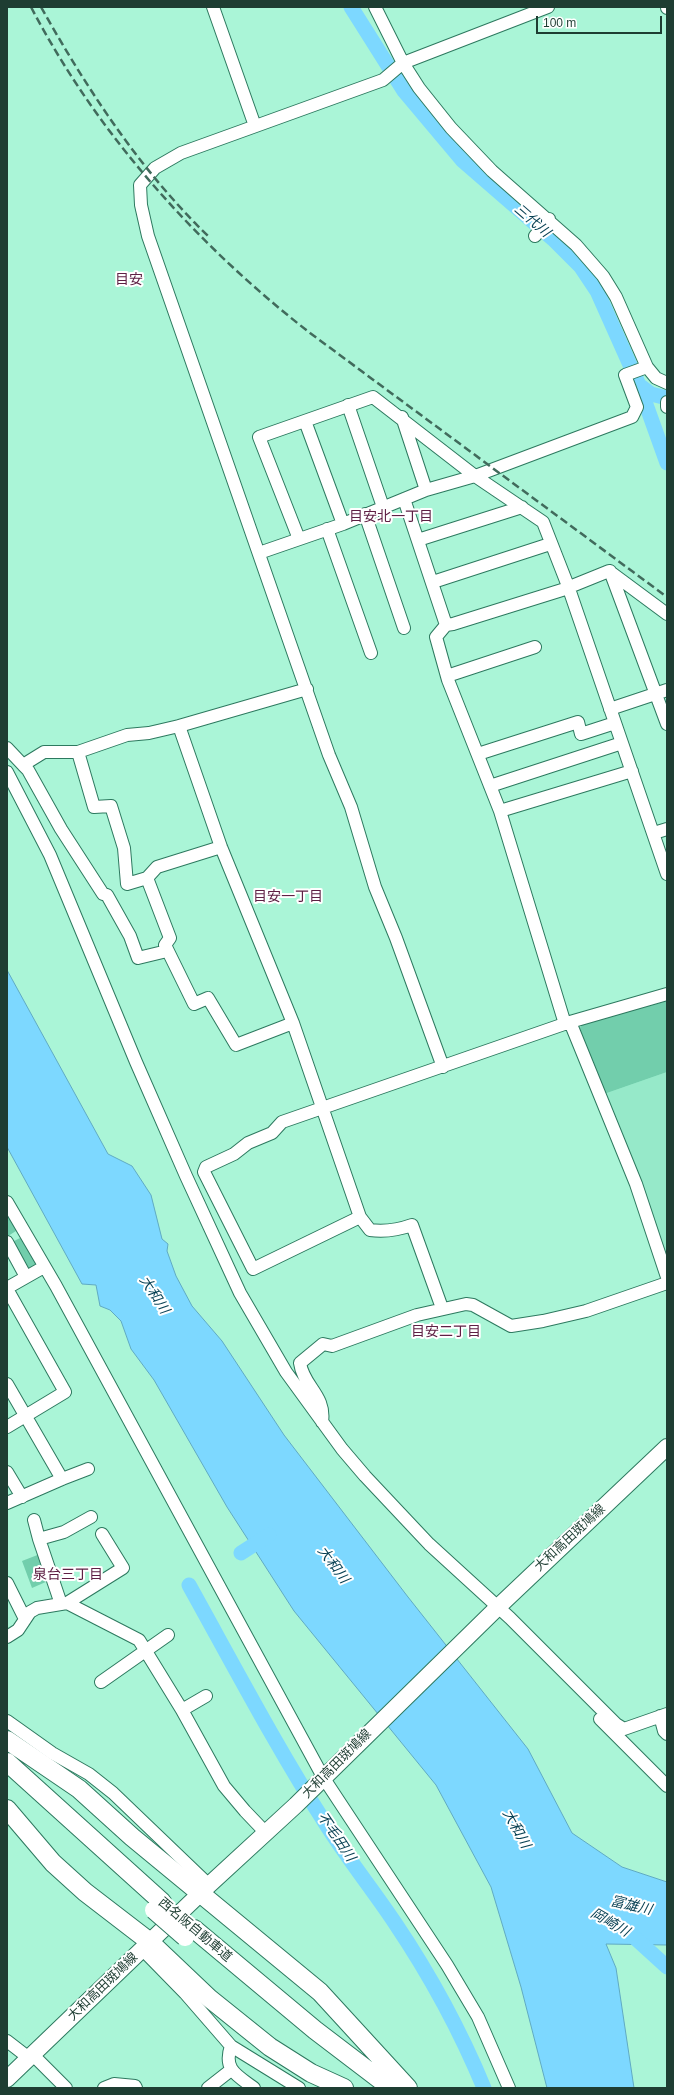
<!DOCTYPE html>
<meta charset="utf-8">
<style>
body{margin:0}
#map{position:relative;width:674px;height:2095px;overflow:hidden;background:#aaf5d7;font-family:Helvetica,sans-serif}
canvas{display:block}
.frame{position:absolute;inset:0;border:8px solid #1e3d32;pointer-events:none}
.scale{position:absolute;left:536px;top:16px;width:126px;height:18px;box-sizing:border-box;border:2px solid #1e3d32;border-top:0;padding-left:5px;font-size:12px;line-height:14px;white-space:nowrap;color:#1e3d32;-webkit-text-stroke:3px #fff;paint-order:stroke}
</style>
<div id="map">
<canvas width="674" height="2095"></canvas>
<div class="frame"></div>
<div class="scale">100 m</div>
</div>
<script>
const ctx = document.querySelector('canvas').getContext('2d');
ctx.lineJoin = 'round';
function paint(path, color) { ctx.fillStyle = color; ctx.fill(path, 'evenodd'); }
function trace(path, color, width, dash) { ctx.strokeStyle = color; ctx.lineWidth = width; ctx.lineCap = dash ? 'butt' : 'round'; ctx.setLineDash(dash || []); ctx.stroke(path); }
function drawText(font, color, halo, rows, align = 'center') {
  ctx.font = font + ' Helvetica,"Noto Sans JP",sans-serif'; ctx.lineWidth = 4; ctx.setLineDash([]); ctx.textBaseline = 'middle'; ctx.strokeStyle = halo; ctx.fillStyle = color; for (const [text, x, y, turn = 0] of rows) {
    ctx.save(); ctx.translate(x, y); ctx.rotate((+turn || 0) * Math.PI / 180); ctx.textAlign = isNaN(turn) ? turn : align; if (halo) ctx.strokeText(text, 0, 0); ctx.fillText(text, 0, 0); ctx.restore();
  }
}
const built = new Path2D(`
 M 667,1072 L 667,1264 L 604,1094 Z`);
const green = new Path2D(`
 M 667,1001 L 667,1072 L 604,1094 L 578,1030 L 583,1024 Z
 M 7,1211 L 17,1227 L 16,1231 L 8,1236 Z
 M 20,1238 L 24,1238 L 38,1264 L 29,1271 L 12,1242 Z
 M 40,1554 L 48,1581 L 32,1588 L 22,1561 Z`);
const water = new Path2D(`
 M 7,970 L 108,1154 L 132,1166 L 151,1195 L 162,1239 L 168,1244 L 167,1251 L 176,1276 L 192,1306 L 222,1341 L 284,1435 L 408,1597 L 528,1749 L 572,1833 L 622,1867 L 667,1882 L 667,1945 L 606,1944 L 616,1968 L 634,2088 L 547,2088 L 521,1987 L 491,1887 L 436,1785 L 294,1611 L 227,1507 L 154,1380 L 131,1349 L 121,1321 L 110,1310 L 100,1306 L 96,1285 L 82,1284 L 7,1147 Z`);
const river = new Path2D(`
 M 351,7 L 404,91 L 462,160 L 553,239 L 581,267 L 597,291 L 639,385 L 667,463
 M 639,385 L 651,394 L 667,398
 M 241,1553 L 269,1535
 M 189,1585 C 234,1666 277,1748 327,1826 C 348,1859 373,1890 395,1923 C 430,1975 460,2030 484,2088
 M 627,1933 L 634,1937 L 667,1967`);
const minor = new Path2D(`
 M 213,7 L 255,126
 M 375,7 L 403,63 L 419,88 L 451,128 L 492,171 L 576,245 L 603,276 L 616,297 L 647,367 L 656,378 L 667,383
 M 667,7 L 667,8
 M 535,236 L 549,219
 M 667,402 L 667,407
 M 348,405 L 383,507
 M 402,417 L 426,490
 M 305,421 L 343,524
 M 404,499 L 446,625
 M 365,514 L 404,628
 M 327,529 L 371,653
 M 299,539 L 259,437 L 373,397 L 475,476 L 543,522 L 568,586 L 667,874
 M 418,540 L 522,507
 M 259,553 L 343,524 L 426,490 L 475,476 L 632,417 L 637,407 L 625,375 L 647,367
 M 610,571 L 667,724
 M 433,582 L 550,544
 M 447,676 L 535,647
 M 610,709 L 667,690
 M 179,726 L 221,847 L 293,1023 L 360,1217 L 370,1230 C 386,1232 398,1230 412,1225 L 442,1308
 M 7,748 L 23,765 L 44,752 L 78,752 L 127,735 L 149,733 L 179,726 L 307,689
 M 78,752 L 94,807 L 111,806 L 124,848 L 127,884 L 147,878 L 157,867 L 221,847
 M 478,754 L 578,722 L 581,734 L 615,723
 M 23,765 L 28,770 L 61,829 L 103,894 L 107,895 L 130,936 L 138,958 L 167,951
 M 7,772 L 50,855 L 136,1062 L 186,1176 L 240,1293 L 286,1372 L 342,1449 L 365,1476 L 429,1544 L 510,1618 L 616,1724 L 624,1729 L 667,1714
 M 490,786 L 622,743
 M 500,811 L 632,771
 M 654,833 L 667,829
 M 147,878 L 170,938 L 165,945 L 194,1004 L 208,998 L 236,1045 L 293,1023
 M 570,1022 L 636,1184 L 667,1277
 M 565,1024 L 500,811 L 448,680 L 436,637 L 446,625 L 453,624 L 562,590 L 609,571 L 667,614
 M 443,1067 L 396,938 L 375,887 L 351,807 L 329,755 L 148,236 L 141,205 L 140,185 L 155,168 L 181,153 L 383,80 L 403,63 L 548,7
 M 7,1202 L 56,1286 L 323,1777 L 447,1965 L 478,2017 L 509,2088
 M 360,1217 L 253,1269 L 204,1172 L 206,1167 L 234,1154 L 248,1143 L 272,1133 L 282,1122 L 570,1022 L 667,994
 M 7,1242 L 26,1277
 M 7,1288 L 44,1267
 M 7,1289 L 65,1392 L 7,1427
 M 7,1384 L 62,1479 L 7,1503
 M 322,1422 C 326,1395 303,1386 300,1363 L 323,1344 L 332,1346 L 417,1315 L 466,1304 L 473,1305 L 511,1326 L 543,1321 L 586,1311 L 667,1283
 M 7,1472 L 22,1497
 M 62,1479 L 88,1469
 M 34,1520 L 39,1539
 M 7,1583 L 25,1619
 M 67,1603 L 139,1640 L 182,1710 L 224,1786 L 245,1811 L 266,1833
 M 61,1604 L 39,1539 L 64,1532 L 91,1517
 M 7,1637 L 18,1630 L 30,1612 L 37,1608 L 67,1603 L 123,1568 L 102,1534
 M 101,1682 L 168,1635
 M 182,1710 L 206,1696
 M 660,1716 L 664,1731 L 667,1734
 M 600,1719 L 667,1786
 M 7,1721 L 52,1753 L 89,1774 L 113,1793 L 209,1885
 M 142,1949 L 185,1993 L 231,2046 C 223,2069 236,2075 254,2088
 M 7,2041 L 29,2058
 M 231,2046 L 299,2088
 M 33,2055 L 66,2088
 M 104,2088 L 114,2084 L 135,2086 L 136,2088
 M 208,2088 L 231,2070`);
const major = new Path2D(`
 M 7,2079 L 209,1885 L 296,1805 L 498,1607 L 667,1447`);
const highway = new Path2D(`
 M 7,1740 L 79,1789 L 132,1837 L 320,1992 L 408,2088
 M 7,1762 L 162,1902
 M 7,1809 L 53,1863 L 85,1892 L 150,1942 L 209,1998 L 270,2047 L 311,2073 L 344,2088
 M 194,1929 L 315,2030 L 391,2088`);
const rail = new Path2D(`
 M 31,7 C 98,135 196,244 310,333 L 667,597
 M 41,7 C 87,89 140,170 208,236`);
const highwayBridge = new Path2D(`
 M 154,1910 L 185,1937`);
const streetNames = [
 ["大和高田斑鳩線",570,1538,-43],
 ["大和高田斑鳩線",337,1764,-45],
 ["西名阪自動車道",195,1930,40],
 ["大和高田斑鳩線",103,1987,-44]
];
const waterNames = [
 ["三代川",532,221,41],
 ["大和川",154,1295,57],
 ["大和川",333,1565,53],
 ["大和川",516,1829,61],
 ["不毛田川",336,1837,56],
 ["富雄川",631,1906,13],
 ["岡崎川",610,1923,30]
];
const neighbourhoodNames = [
 ["目安",129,280],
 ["目安北一丁目",391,517],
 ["目安一丁目",288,897],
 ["目安二丁目",446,1332],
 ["泉台三丁目",68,1575]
];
paint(built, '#96e9c9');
paint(green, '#72ceac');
paint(water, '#7dd8ff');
trace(water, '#60aac2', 1);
trace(river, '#7dd8ff', 15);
trace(minor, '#2d795f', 14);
trace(major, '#2d795f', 18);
trace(highway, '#2d795f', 20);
trace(minor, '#fff', 12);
trace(major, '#fff', 16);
trace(highway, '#fff', 18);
trace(rail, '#416b5c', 2.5, [8, 4]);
trace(highwayBridge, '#2d795f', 20, []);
trace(highwayBridge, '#fff', 18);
drawText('13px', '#1e3d32', '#fff', streetNames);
drawText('italic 14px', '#063f52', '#fff', waterNames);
drawText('14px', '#5e2044', '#fff', neighbourhoodNames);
</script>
